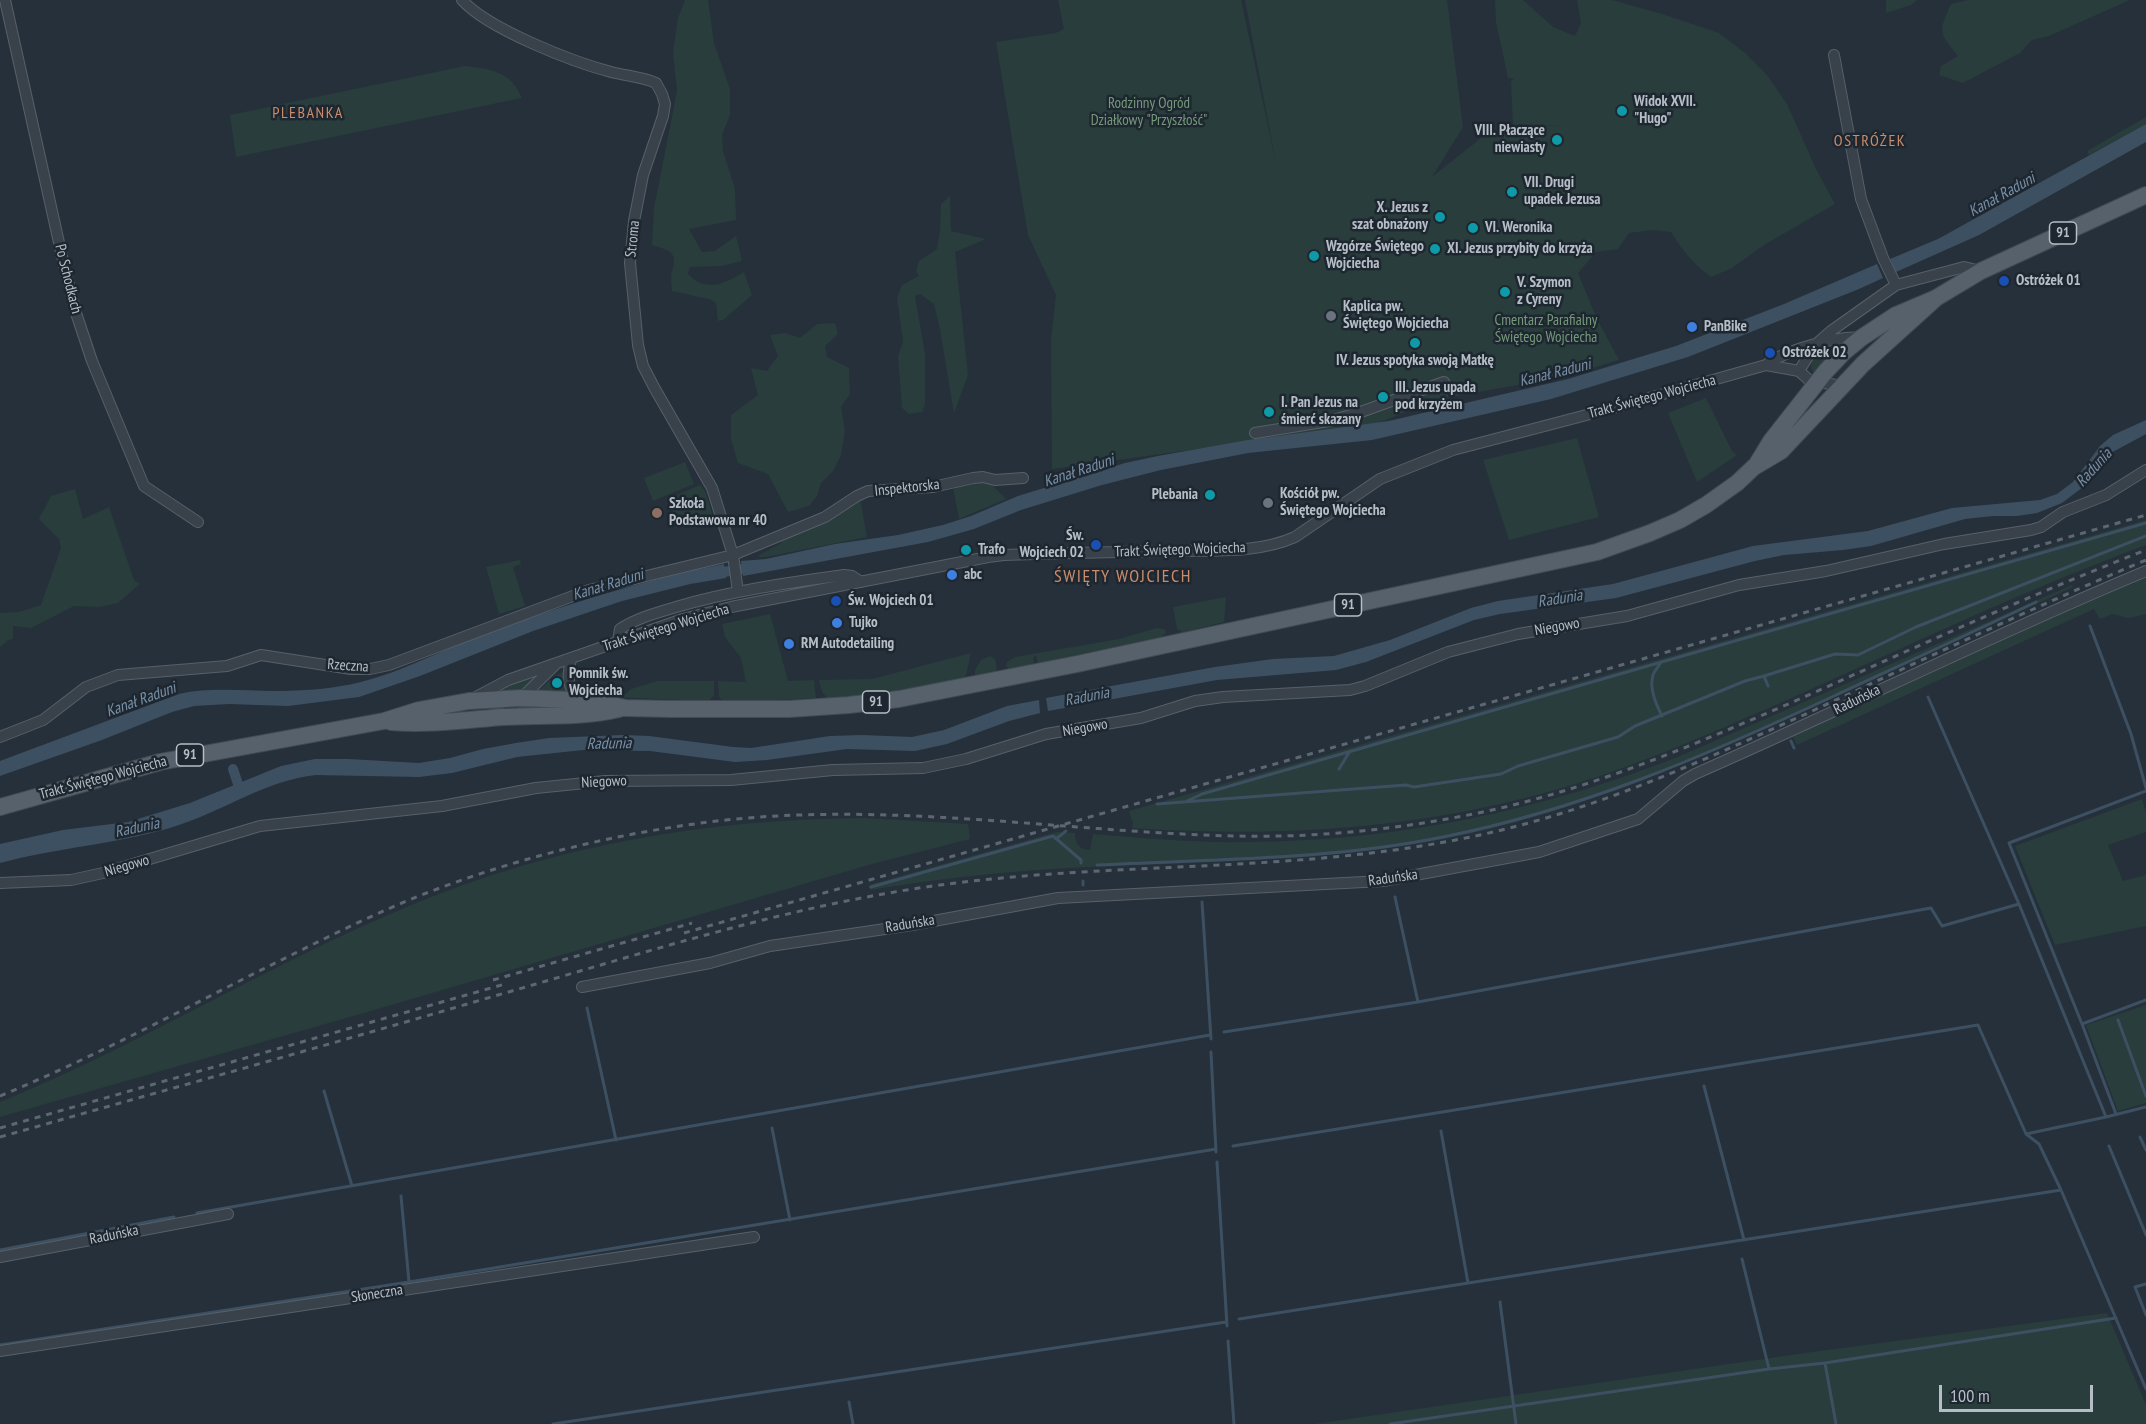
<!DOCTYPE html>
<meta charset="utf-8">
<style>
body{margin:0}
#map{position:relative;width:2146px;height:1424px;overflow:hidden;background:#26303a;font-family:"PT Sans Narrow",sans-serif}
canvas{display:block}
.scale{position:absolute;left:1939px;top:1385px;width:154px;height:27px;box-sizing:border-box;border:3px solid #b5bdc6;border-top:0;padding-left:8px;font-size:18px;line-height:21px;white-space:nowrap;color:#b5bdc6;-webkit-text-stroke:4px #1e2730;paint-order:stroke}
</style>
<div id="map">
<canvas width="2146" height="1424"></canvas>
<div class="scale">100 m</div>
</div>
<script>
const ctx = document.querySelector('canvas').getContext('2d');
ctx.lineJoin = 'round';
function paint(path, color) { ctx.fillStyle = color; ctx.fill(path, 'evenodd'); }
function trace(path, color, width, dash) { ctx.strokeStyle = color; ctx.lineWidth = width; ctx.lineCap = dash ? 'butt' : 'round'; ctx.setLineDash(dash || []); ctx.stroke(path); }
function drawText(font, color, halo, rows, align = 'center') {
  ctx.font = font + ' "PT Sans Narrow",sans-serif'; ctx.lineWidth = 5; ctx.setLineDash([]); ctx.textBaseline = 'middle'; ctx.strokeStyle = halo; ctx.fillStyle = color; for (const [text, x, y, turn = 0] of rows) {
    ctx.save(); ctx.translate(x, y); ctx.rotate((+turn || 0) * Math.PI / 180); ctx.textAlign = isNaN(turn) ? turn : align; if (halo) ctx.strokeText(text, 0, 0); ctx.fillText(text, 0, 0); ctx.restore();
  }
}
const green = new Path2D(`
 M 685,0 L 708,0 L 714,43 L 730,89 L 730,115 L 722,135 L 723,151 L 735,189 L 736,220 L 689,229 L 702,252 L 715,251 L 736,236 L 742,261 L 721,266 L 690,267 L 688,274 C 706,293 724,284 744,272 L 752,295 L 723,320 L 718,321 L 716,303 L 709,299 L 672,291 C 672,285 670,276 672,271 C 679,252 668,250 652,245 L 654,208 L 677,91 L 673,52 L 678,18 Z
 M 1058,0 L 1241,0 L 1276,163 L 1245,0 L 1447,0 L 1463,127 L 1432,177 L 1481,138 L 1513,126 L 1567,125 L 1513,125 L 1511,82 L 1514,78 L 1508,78 L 1496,22 L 1495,0 L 1523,0 L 1553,27 L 1575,36 L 1581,23 L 1577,0 L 1612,0 L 1662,14 L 1719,33 L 1745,53 L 1767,75 L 1787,104 L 1816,169 L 1835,204 L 1764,245 L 1732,268 L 1711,277 C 1694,265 1682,250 1671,232 L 1653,230 L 1629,233 L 1618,249 L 1596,252 L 1578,273 L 1597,319 L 1619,360 L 1562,377 L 1434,400 L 1374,425 L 1052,469 L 1051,340 L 1056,295 L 1028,235 L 996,42 L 1056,33 L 1064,29 Z
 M 1886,0 L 1917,0 L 1911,5 L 1886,13 Z
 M 1968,0 L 2130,0 L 2049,36 L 2032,40 L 2020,53 L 1963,83 L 1939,75 L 1941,66 L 1958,56 C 1939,32 1938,33 1951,4 Z
 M 465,66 C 490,69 511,71 522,98 L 236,157 L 230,115 Z
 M 2146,117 L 2146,124 L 2089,155 L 2087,151 Z
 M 950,196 L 951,231 L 986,239 L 955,252 L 968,375 L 954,413 L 940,329 L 934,304 L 920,294 L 915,296 L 925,354 L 925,404 L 922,412 L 909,414 L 902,408 L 898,356 L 903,342 L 897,298 L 902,285 L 919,276 L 916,271 L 919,261 L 937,249 L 940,231 L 941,204 Z
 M 835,323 L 838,334 L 825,346 L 827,357 L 849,368 L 850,394 L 841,407 L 845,431 L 841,455 L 833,471 L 821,483 L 817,496 L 809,506 L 788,512 L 768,474 L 738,463 L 731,439 L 731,415 L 758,395 L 751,368 L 767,371 L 778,356 L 770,335 L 785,333 L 800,338 L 817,324 Z
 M 1843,344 L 1814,375 C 1803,353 1826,347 1843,344 Z
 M 1706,398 L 1732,451 L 1737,455 L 1697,482 L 1668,413 Z
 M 1577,438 L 1599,517 L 1509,540 L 1483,460 Z
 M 685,462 L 694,484 L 653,501 L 644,478 Z
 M 983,481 L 990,483 L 1006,499 L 959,519 L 953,487 Z
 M 700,485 L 705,491 L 713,516 L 676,528 L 670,498 Z
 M 75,489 L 83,519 L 109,507 L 134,580 L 140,584 L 118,603 L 99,607 L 74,606 L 31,628 L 13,626 L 13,639 L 8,640 L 0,647 L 0,613 L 19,612 L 41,605 L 61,548 L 59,539 L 39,519 L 51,496 Z
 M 860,498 L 867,537 L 766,557 L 759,557 L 759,555 L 780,544 L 784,539 Z
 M 2146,520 L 2146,545 C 2024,590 1906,647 1787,700 C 1700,738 1613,777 1521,799 C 1393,831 1263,837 1132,828 L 1133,824 L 1129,811 Z
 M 520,560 L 521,564 L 513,567 L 525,606 L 499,614 L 486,567 Z
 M 2146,567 L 2146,614 L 2128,618 L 2113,614 L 2100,619 L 2094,609 L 1797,745 L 1788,727 Z
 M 2072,585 L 2073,587 C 1987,627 1901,666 1815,705 C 1698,759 1581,811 1454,837 C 1321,864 1186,861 1052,869 C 991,873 930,880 870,890 L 869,885 L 1057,832 L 1075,833 C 1075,844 1080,850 1090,850 L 1093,834 C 1144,838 1195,843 1247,842 C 1396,841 1541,811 1680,756 Z
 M 1226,597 L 1224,622 L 1183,632 L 1177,629 L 1173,607 Z
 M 770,614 L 788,681 L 814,680 L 816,698 L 760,701 L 722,701 L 719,696 L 718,681 L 746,682 L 741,658 L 725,637 L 722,624 Z
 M 1157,628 L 1164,629 L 1166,633 L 1161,637 L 1038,663 L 1036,656 L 1033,657 L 1034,662 L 1032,664 L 1009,669 L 1006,666 L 1007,662 L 1015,657 L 1119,639 Z
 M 971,653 L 966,675 L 964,679 L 917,688 L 828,699 L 822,692 L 819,680 L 872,679 Z
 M 990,656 L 995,659 L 997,669 C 993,674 982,677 975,675 L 975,670 L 981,660 Z
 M 543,670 L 521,692 L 491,692 Z
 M 563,672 L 563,683 L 568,693 L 537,692 L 555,676 Z
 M 657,681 L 714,681 L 714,695 L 710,700 L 704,701 L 593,696 L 581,693 L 574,685 L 588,686 L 589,689 L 600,689 L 604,693 L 626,694 L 631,689 Z
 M 2142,799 L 2146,812 L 2146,832 L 2108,845 L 2123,881 L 2146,875 L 2146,926 L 2055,945 L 2015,846 Z
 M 865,818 L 968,824 L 970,839 L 872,864 L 364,1013 L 0,1117 L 0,1102 C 140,1045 269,964 409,906 C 554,845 708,819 865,818 Z
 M 2146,1005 L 2146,1103 L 2118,1111 L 2086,1025 Z
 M 2107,1313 L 2146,1405 L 2146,1424 L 1314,1424 L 1812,1352 Z`);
const water = new Path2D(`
 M 2146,124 L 2146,142 L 1979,235 L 1896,272 L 1890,259 L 1938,239 Z
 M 1877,264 L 1883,278 L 1859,289 L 1688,357 L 1551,399 L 1372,440 L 1248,453 L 1161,470 L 1102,485 L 1021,510 L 974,529 L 928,542 L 743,576 L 741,561 L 766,559 L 835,544 L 898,535 L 943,525 L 971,516 L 1018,496 L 1125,463 L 1158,456 L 1248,440 L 1389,421 L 1568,379 L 1676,346 L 1784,304 Z
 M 2146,420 L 2146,434 L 2109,454 L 2083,487 L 2062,503 L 2037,513 L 2017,516 L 1993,516 L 1965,519 L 1871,546 L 1843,550 L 1784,555 L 1755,561 L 1616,598 L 1500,614 L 1474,620 L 1366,662 L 1336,670 L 1217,680 L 1048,711 L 1046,698 L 1215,667 L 1273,659 L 1334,656 L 1390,640 L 1471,608 L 1498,601 L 1613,584 L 1753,546 L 1868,531 L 1952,508 L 2040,500 L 2057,494 L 2073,482 L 2100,446 L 2113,435 Z
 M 724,564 L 726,578 L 690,584 L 622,601 L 533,631 L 420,676 L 359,697 L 288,706 L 229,704 L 194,706 L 172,712 L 102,740 L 0,776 L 0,761 L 179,694 C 211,687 242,691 274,691 C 303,691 333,689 361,682 C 401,672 437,652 475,638 C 556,607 639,581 724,564 Z
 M 1039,700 L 1040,713 L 1009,721 L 947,744 L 915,751 L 847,749 L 767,760 L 735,762 L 650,751 L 583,750 L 517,757 L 452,773 L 419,777 L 316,775 C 267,780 225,810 179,825 C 121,844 59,847 0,863 L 0,844 L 63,830 L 128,822 L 190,803 L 281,766 L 315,759 L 348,759 L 419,763 L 450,758 L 483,749 L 516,743 L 549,738 L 623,735 L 649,736 L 733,747 L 751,748 L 830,736 L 862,735 L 912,737 L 944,730 L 1007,706 Z`);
const stream = new Path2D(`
 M 2090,626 L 2131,734 L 2146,788
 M 1661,662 C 1659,666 1654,671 1653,675 C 1649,689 1656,704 1662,716
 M 1768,686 L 1764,676 L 1835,654 L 1858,655 L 1916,627 L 2146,536
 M 1791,741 L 1794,748
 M 1339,769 L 1350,751
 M 2146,791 L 2009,843 L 2082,1024 L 2146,1000
 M 1185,802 L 1202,794 L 2146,523
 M 1157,804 L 1406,785 L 1414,787 L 1501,774 L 1518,766 L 1618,737 L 1635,726 L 1745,681 L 1764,676
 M 1056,839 L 1066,831
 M 1097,865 C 1212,859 1330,860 1443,837 C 1583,809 1705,756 1834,696 C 1901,665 1969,634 2036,602
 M 1083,881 L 1083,885
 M 871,887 L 1053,836 L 1081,860 L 1081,863
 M 1395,897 L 1418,1002
 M 1202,902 L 1211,1039
 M 2019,904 L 2106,1117 L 2026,1134
 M 587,1008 L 616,1140
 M 2118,1020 L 2146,1096
 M 2082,1024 L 2116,1114
 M 1224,1032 L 1418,1002 L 1931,908 L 1942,926 L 2019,904 L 1928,697
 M 1211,1052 L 1216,1152
 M 1704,1086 L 1744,1240
 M 324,1091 L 352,1186
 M 2106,1117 L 2146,1107
 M 772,1128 L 790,1220
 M 1441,1131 L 1468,1283
 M 2140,1137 L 2146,1150
 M 1233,1146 L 1978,1025 L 2026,1134 L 2039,1144 L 2061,1190 L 2146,1389
 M 2109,1146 L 2146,1235
 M 1217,1162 L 1227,1326
 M 401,1196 L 409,1282
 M 197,1213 L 1210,1035
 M 0,1250 L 174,1217
 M 1742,1259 L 1769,1369
 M 2146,1284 L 2135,1287 L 2146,1315
 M 1500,1302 L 1516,1424
 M 1239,1319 L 2061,1190
 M 1228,1341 L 1234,1424
 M 0,1345 L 409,1282 L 1216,1149
 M 1825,1363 L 1836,1424
 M 849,1402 L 853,1424
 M 553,1424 L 1226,1322
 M 1390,1424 L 1769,1369 L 1825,1363 L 2116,1318`);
const canal = new Path2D(`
 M 711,574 L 755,567
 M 233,769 L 241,793`);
const minor = new Path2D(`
 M 5,0 L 64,265 L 76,313 L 92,361 L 144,486 L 198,522
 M 462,0 C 488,29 573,62 611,72 C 627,76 642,77 656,83 L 662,94 L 665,104 L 663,116 L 643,175 L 634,221 L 630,263 L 638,345 L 643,366 L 655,389 L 712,488 L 733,555 L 738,592
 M 1834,55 L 1861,199 L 1883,258 L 1896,285
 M 1766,365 L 1799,371 L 1809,380 L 1841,386
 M 1799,371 L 1815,345 L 1831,331 L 1896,285 L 1964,267 L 1981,271
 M 1255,433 L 1329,421 L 1358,413 L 1444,382
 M 618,641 L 620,629 C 637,618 656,613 676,607 C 730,591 787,583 844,575 L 852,576 L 861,582
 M 571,659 C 567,678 567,684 578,701
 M 474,698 L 508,680 L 683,619 L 731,607 L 988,557 L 1004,555 C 1060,553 1115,552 1171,551 C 1211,550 1257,554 1295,537 L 1380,479 L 1453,450 L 1617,407 L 1766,365 C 1783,351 1839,335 1861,338
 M 502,717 L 555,665
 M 0,737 L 43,720 L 86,687 L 118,675 L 227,666 L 261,655 L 351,669 L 370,669 L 389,665 L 589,590 L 733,555 L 825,517 L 857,496 L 868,491 L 933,487 L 973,478 L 983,477 L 995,480 L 1023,478
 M 0,883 L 71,880 L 103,873 L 260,826 L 442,806 L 536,788 L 605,781 L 731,780 L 833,770 L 923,768 L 966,759 L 1046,734 L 1141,718 L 1195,701 L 1223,697 L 1350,690 L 1365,686 L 1448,652 L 1518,634 L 1627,616 L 1739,585 L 1826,571 L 1944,544 L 2031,530 L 2041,527 L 2063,512 L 2106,495 L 2146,470
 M 582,987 L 710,963 L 770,946 L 912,925 L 1058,898 L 1383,881 L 1539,852 L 1638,819 L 1683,781 L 1695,774 C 1846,708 1994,634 2146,571
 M 0,1257 L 228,1214
 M 0,1351 L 754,1237`);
const primary = new Path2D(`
 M 1757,464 L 1771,441 L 1826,371 L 1844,352 L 1861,338 L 1896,315 L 1936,298 L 1981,271 L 2146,195
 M 391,722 C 429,725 465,720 503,717 C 542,715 581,718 619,709
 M 0,807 L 160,762 L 384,721 L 419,710 L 469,701 L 522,698 L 596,701 L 625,708 L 671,709 L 789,709 L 849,705 L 899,699 L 1077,664 L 1597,552 L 1650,533 L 1680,520 L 1706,505 L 1737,483 L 1754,467 L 1781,451 L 1863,364 L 1936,298`);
const rail = new Path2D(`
 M 684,933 L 2146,515
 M 493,980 L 692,923
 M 0,1096 C 87,1060 171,1016 255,973 C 306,948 356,922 409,900 C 510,859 618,832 726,820 C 897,802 1065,832 1235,836 C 1318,838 1402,829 1483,812 C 1595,788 1698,743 1802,698 C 1916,647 2030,595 2146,550
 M 0,1128 L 505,984
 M 0,1137 C 166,1090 332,1044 498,995 C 627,958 756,916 889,893 C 1101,855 1315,881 1525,824 C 1624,797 1715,755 1808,713 C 1920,661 2032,608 2146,560`);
const markers = [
 [1622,111,6,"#0f9aa8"],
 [1557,140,6,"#0f9aa8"],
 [1512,192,6,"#0f9aa8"],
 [1440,217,6,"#0f9aa8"],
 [1473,228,6,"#0f9aa8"],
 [1435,249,6,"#0f9aa8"],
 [1314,256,6,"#0f9aa8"],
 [2004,281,6,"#1a4fb4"],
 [1505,292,6,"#0f9aa8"],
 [1331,316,6,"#6b7280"],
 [1692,327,6,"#3f7fe0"],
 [1415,343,6,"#0f9aa8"],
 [1770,353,6,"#1a4fb4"],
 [1383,397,6,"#0f9aa8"],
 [1269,412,6,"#0f9aa8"],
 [1210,495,6,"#0f9aa8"],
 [1268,503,6,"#6b7280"],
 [657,513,6,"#8d6e63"],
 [1096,545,6,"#1a4fb4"],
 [966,550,6,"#0f9aa8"],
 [952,575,6,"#3f7fe0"],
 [836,601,6,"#1a4fb4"],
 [837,623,6,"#3f7fe0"],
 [789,644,6,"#3f7fe0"],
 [557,683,6,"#0f9aa8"]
];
const shields = [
 [2063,233,27],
 [1348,605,27],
 [876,702,27],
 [190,755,27]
];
const shieldNames = [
 ["91",2063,233],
 ["91",1348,605],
 ["91",876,702],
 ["91",190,755]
];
const poiNames = [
 ["Widok XVII.",1634,102],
 ["\"Hugo\"",1634,119],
 ["VIII. Płaczące",1545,131,"right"],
 ["niewiasty",1545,148,"right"],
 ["VII. Drugi",1524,183],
 ["upadek Jezusa",1524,200],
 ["X. Jezus z",1428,208,"right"],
 ["szat obnażony",1428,225,"right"],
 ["VI. Weronika",1485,228],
 ["Wzgórze Świętego",1326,247],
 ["Wojciecha",1326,264],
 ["XI. Jezus przybity do krzyża",1447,249],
 ["Ostróżek 01",2016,281],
 ["V. Szymon",1517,283],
 ["z Cyreny",1517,300],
 ["Kaplica pw.",1343,307],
 ["Świętego Wojciecha",1343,324],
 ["PanBike",1704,327],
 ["Ostróżek 02",1782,353],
 ["IV. Jezus spotyka swoją Matkę",1415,361,"center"],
 ["III. Jezus upada",1395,388],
 ["pod krzyżem",1395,405],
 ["I. Pan Jezus na",1281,403],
 ["śmierć skazany",1281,420],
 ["Kościół pw.",1280,494],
 ["Świętego Wojciecha",1280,511],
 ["Plebania",1198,495,"right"],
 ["Szkoła",669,504],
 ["Podstawowa nr 40",669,521],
 ["Św.",1084,536,"right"],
 ["Wojciech 02",1084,553,"right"],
 ["Trafo",978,550],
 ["abc",964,575],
 ["Św. Wojciech 01",848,601],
 ["Tujko",849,623],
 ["RM Autodetailing",801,644],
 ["Pomnik św.",569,674],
 ["Wojciecha",569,691]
];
const parkNames = [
 ["Rodzinny Ogród",1149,104],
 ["Działkowy \"Przyszłość\"",1149,121],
 ["Cmentarz Parafialny",1546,321],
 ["Świętego Wojciecha",1546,338]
];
const streetNames = [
 ["Stroma",633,239,-84],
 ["Po Schodkach",68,279,76],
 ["Trakt Świętego Wojciecha",1652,397,-15],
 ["Inspektorska",907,488,-6],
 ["Trakt Świętego Wojciecha",1180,550,-2],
 ["Niegowo",1557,627,-10],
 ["Trakt Świętego Wojciecha",666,628,-17],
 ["Rzeczna",348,666,4],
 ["Raduńska",1857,700,-26],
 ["Niegowo",1085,728,-10],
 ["Trakt Świętego Wojciecha",103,778,-15],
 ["Niegowo",604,782,-3],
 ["Niegowo",127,866,-16],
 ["Raduńska",1393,878,-8],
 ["Raduńska",910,924,-9],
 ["Raduńska",114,1235,-11],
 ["Słoneczna",377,1294,-9]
];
const neighbourhoodNames = [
 ["PLEBANKA",308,113],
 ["OSTRÓŻEK",1870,141]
];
const waterNames = [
 ["Kanał Raduni",2002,195,-29],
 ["Kanał Raduni",1555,373,-14],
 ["Radunia",2094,468,-48],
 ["Kanał Raduni",1079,471,-18],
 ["Kanał Raduni",608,585,-17],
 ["Radunia",1560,599,-9],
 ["Radunia",1087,697,-11],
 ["Kanał Raduni",141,700,-20],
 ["Radunia",609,744,-1],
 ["Radunia",137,828,-12]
];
const quarterNames = [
 ["ŚWIĘTY WOJCIECH",1123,577]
];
paint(green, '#283d3c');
paint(water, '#3d5062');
trace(stream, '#3d5062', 3);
trace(canal, '#3d5062', 10);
trace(minor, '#576069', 12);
trace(primary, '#424b54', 18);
trace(minor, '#39424b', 10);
trace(primary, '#57616b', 16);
trace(rail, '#5c6771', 3, [6, 6]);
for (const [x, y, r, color] of markers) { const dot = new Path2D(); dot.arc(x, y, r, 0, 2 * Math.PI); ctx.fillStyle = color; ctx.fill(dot); trace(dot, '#1e2730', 2); }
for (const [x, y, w] of shields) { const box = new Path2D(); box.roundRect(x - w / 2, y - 11, w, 22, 4.5); ctx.fillStyle = '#1e2730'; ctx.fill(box); trace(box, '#b5bdc6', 1.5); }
drawText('bold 14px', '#b5bdc6', null, shieldNames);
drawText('bold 15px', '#b5bdc6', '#1e2730', poiNames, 'left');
drawText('15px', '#759a7a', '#1e2730', parkNames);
drawText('15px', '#b5bdc6', '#1e2730', streetNames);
ctx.letterSpacing = '1.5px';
drawText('16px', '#ca8c6c', '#1e2730', neighbourhoodNames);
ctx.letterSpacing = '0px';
drawText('italic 16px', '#7890a7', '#1e2730', waterNames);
ctx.letterSpacing = '1.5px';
drawText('18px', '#ca8c6c', '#1e2730', quarterNames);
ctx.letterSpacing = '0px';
</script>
